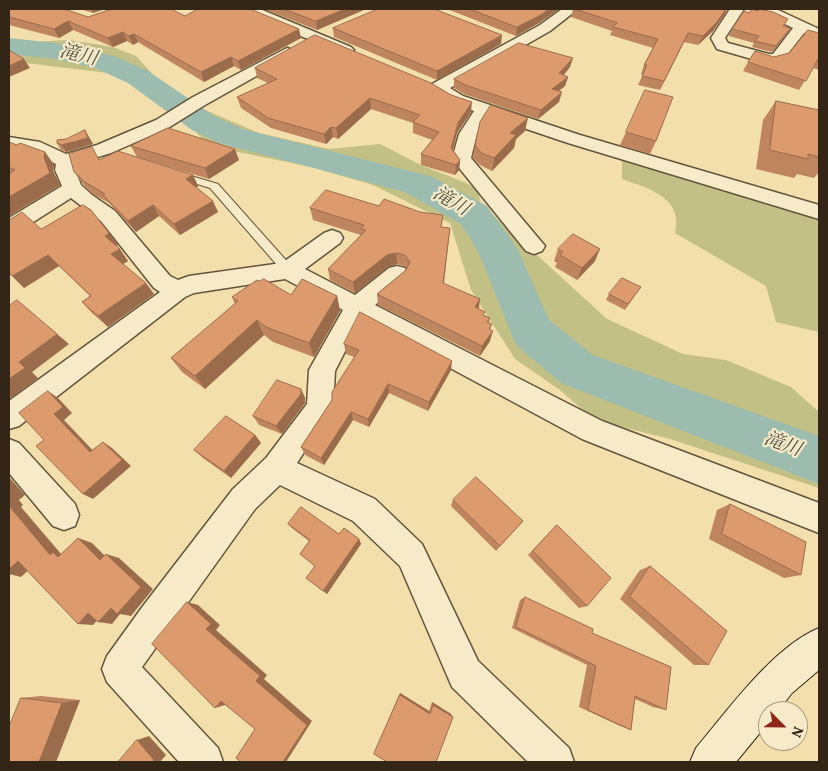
<!DOCTYPE html>
<meta charset="utf-8">
<style>
body{margin:0}
#map{position:relative;width:828px;height:771px;overflow:hidden;background:#f3dfac;font-family:Vollkorn,serif}
canvas{display:block}
.frame{position:absolute;inset:0;border:10px solid #332616;pointer-events:none}
.north{position:absolute;left:758px;top:701px;width:50px;height:50px;box-sizing:border-box;background:#f7eac9;border:1px solid #a99c81;border-radius:50%;rotate:113deg;font-size:14px;font-weight:700;line-height:20px;text-align:center;color:#332616}
.north::after{content:'';display:block;margin:auto;width:18px;height:22px;background:#8f2418;clip-path:polygon(50% 0,100% 100%,50% 72%,0 100%)}
</style>
<div id="map">
<canvas width="828" height="771"></canvas>
<div class="frame"></div>
<div class="north">N</div>
</div>
<script>
const ctx = document.querySelector('canvas').getContext('2d');
ctx.lineJoin = 'round';
function paint(path, color) { ctx.fillStyle = color; ctx.fill(path, 'evenodd'); }
function trace(path, color, width, dash) { ctx.strokeStyle = color; ctx.lineWidth = width; ctx.lineCap = dash ? 'butt' : 'round'; ctx.setLineDash(dash || []); ctx.stroke(path); }
function drawText(font, color, halo, rows, align = 'center') {
  ctx.font = font + ' Vollkorn,"Noto Serif JP",serif'; ctx.lineWidth = 4.5; ctx.setLineDash([]); ctx.textBaseline = 'middle'; ctx.strokeStyle = halo; ctx.fillStyle = color; for (const [text, x, y, turn = 0] of rows) {
    ctx.save(); ctx.translate(x, y); ctx.rotate((+turn || 0) * Math.PI / 180); ctx.textAlign = isNaN(turn) ? turn : align; if (halo) ctx.strokeText(text, 0, 0); ctx.fillText(text, 0, 0); ctx.restore();
  }
}
const green = new Path2D(`
 M 9,40 L 32,42 L 69,40 L 113,47 L 136,56 L 157,79 L 9,61 Z
 M 205,110 L 259,133 L 329,149 L 380,144 L 421,165 L 466,183 L 479,191 L 480,203 L 607,319 L 683,354 L 726,360 L 791,387 L 819,412 L 819,488 L 670,439 L 594,420 L 560,390 L 515,359 L 471,290 L 450,223 L 373,185 L 311,167 L 209,146 L 196,132 Z
 M 622,159 L 819,216 L 819,332 L 776,322 L 766,286 L 675,233 C 684,198 648,188 622,179 Z`);
const river = new Path2D(`
 M 9,38 L 55,43 L 114,56 L 148,71 L 214,116 L 243,129 L 430,176 L 487,206 L 517,248 L 549,320 L 593,355 L 819,436 L 819,484 L 561,383 L 516,345 L 478,251 L 461,224 L 405,192 L 219,143 L 192,130 L 128,83 L 95,68 L 55,59 L 9,54 Z`);
const lane = new Path2D(`
 M 178,172 L 218,184 L 292,267 L 294,270 L 292,273 L 284,273 L 210,188 L 174,177 L 174,173 Z`);
const street = new Path2D(`
 M 242,9 L 260,9 L 351,47 L 354,50 L 351,53 L 341,53 L 244,12 Z
 M 562,9 L 578,9 L 550,31 L 450,88 L 463,96 L 580,135 L 819,205 L 819,219 L 568,143 L 488,116 L 477,134 L 471,158 L 545,246 L 542,251 L 534,254 L 526,251 L 452,159 L 459,134 L 474,111 L 451,104 L 430,88 L 432,84 L 540,25 Z
 M 730,9 L 744,9 L 725,38 L 728,43 L 769,54 L 773,54 L 793,28 L 760,12 L 758,9 L 776,9 L 819,29 L 819,38 L 804,33 L 783,60 L 769,64 L 717,49 L 711,38 Z
 M 287,48 L 292,50 L 295,53 L 292,56 L 205,105 L 168,128 L 111,153 L 75,164 L 75,170 L 81,185 L 92,195 L 115,211 L 170,276 L 178,280 L 189,276 L 282,263 L 324,233 L 332,230 L 340,233 L 343,238 L 340,243 L 305,269 L 355,295 L 389,268 L 397,266 L 405,268 L 408,274 L 405,280 L 375,305 L 602,421 L 819,503 L 819,533 L 582,439 L 361,320 L 335,371 L 333,408 L 297,463 L 375,499 L 422,544 L 478,661 L 569,748 L 574,762 L 528,762 L 452,687 L 400,566 L 353,521 L 280,485 L 255,509 L 142,667 L 218,748 L 223,762 L 179,762 L 107,682 L 102,669 L 107,656 L 143,606 L 233,489 L 266,458 L 307,404 L 309,370 L 343,310 L 285,279 L 194,293 L 185,297 L 19,426 L 9,429 L 9,401 L 160,292 L 154,288 L 101,221 L 71,198 L 16,233 L 9,235 L 9,218 L 62,186 L 55,170 L 56,164 L 28,151 L 9,147 L 9,137 L 40,142 L 66,154 L 97,145 L 156,120 L 193,97 Z
 M 9,439 L 19,443 L 75,504 L 79,515 L 75,526 L 64,530 L 53,526 L 9,473 Z`);
const secondary = new Path2D(`
 M 819,628 L 819,670 L 792,693 L 778,711 L 768,711 L 768,723 L 736,762 L 690,762 L 696,748 C 728,710 773,647 819,628 Z`);
const wall = new Path2D(`
 M 9,9 L 88,17 L 185,16 L 301,38 L 241,70 L 234,66 L 204,82 L 138,42 L 133,45 L 127,41 L 113,47 L 73,30 L 59,38 L 9,25 Z
 M 80,9 L 105,9 L 93,13 Z
 M 264,9 L 366,9 L 317,30 Z
 M 447,9 L 559,9 L 539,23 L 516,36 Z
 M 573,9 L 727,9 L 713,31 L 698,45 L 684,42 L 660,90 L 638,85 L 643,74 L 641,74 L 644,65 L 653,48 L 610,35 L 612,31 L 571,17 Z
 M 749,13 L 783,26 L 786,34 L 772,52 L 752,47 L 754,43 L 729,36 L 732,29 Z
 M 333,28 L 501,44 L 437,80 L 334,37 Z
 M 819,33 L 819,70 L 813,68 L 799,90 L 743,71 L 748,62 L 774,57 L 789,53 Z
 M 570,67 L 564,75 L 568,77 L 565,86 L 558,91 L 559,102 L 538,119 L 464,94 L 454,88 L 454,79 Z
 M 255,68 L 471,112 L 457,133 L 453,150 L 460,160 L 459,170 L 455,175 L 421,165 L 421,154 L 432,140 L 413,133 L 413,123 L 371,109 L 338,139 L 333,137 L 326,144 L 271,128 L 241,108 L 237,97 L 268,83 L 257,78 Z
 M 776,101 L 819,110 L 819,172 L 814,178 L 797,174 L 794,178 L 756,169 L 763,120 Z
 M 525,131 L 516,139 L 514,148 L 492,171 L 480,165 L 473,158 L 475,145 Z
 M 626,132 L 656,141 L 650,154 L 620,145 Z
 M 89,137 L 93,144 L 66,152 L 61,150 L 57,143 Z
 M 9,142 L 17,145 L 45,152 L 54,165 L 53,171 L 60,185 L 9,216 Z
 M 131,146 L 239,160 L 209,179 L 137,157 Z
 M 100,159 L 193,175 L 198,186 L 197,188 L 218,212 L 180,235 L 159,216 L 136,232 L 109,203 L 93,194 L 83,184 L 74,172 Z
 M 310,208 L 450,228 L 444,284 L 480,299 L 479,309 L 484,315 L 490,318 L 489,323 L 492,324 L 490,329 L 490,341 L 480,356 L 378,305 L 377,294 L 406,270 L 407,269 L 405,266 L 397,264 L 388,267 L 355,293 L 330,280 L 328,269 L 361,235 L 313,220 Z
 M 41,229 L 118,245 L 116,246 L 128,261 L 123,264 L 154,294 L 108,327 L 92,313 L 82,302 L 90,296 L 59,266 L 24,288 Z
 M 558,249 L 595,261 L 577,280 L 555,267 L 557,263 L 554,261 Z
 M 641,287 L 625,310 L 606,300 L 609,294 Z
 M 291,295 L 337,296 L 340,311 L 314,357 L 273,342 L 264,335 L 205,389 L 182,372 L 171,358 L 235,304 L 232,297 Z
 M 344,344 L 451,370 L 428,411 L 389,393 L 369,427 L 353,420 L 324,465 L 305,455 L 301,447 L 332,400 L 354,357 L 346,354 Z
 M 301,389 L 305,398 L 305,403 L 282,434 L 259,425 L 253,416 Z
 M 255,435 L 261,443 L 231,478 L 203,458 L 194,450 Z
 M 453,500 L 523,521 L 496,551 L 451,506 Z
 M 730,504 L 801,575 L 784,578 L 709,539 L 717,510 Z
 M 288,524 L 359,539 L 361,544 L 327,594 L 315,566 L 300,554 L 309,541 L 293,529 Z
 M 557,525 L 587,606 L 579,608 L 528,555 Z
 M 650,566 L 708,665 L 694,665 L 620,599 L 640,570 Z
 M 525,597 L 592,633 L 666,710 L 653,707 L 635,699 L 631,730 L 620,726 L 579,707 L 587,665 L 512,628 L 520,600 Z
 M 400,693 L 429,711 L 432,702 L 451,714 L 374,754 Z
 M 41,696 L 80,700 L 56,762 L 9,762 L 21,698 Z`);
const shadedWall = new Path2D(`
 M 91,9 L 105,9 L 93,13 Z
 M 345,9 L 366,9 L 317,30 L 316,21 Z
 M 549,9 L 559,9 L 539,23 L 516,36 L 517,27 Z
 M 726,9 L 727,9 L 725,14 L 713,31 L 698,45 L 703,36 Z
 M 68,21 L 73,30 L 59,38 L 54,29 Z
 M 790,28 L 786,34 L 772,52 L 776,46 Z
 M 299,29 L 301,38 L 241,70 L 238,61 Z
 M 123,32 L 127,41 L 113,47 L 108,38 Z
 M 688,33 L 684,42 L 660,90 L 664,81 Z
 M 134,34 L 138,42 L 133,45 L 129,36 Z
 M 502,35 L 501,44 L 437,80 L 437,71 Z
 M 231,57 L 234,66 L 204,82 L 201,72 Z
 M 573,58 L 570,67 L 557,82 L 559,73 Z
 M 24,59 L 30,68 L 9,77 L 9,66 Z
 M 568,77 L 565,86 L 550,98 L 552,89 Z
 M 562,92 L 559,102 L 538,119 L 541,110 Z
 M 370,98 L 371,109 L 338,139 L 336,128 Z
 M 472,102 L 471,112 L 457,133 L 450,158 L 451,148 L 458,123 Z
 M 528,118 L 525,131 L 516,139 L 514,148 L 492,171 L 494,158 L 510,133 Z
 M 331,127 L 333,137 L 326,144 L 324,134 Z
 M 85,130 L 93,144 L 66,152 L 62,145 Z
 M 235,149 L 239,160 L 209,179 L 205,168 Z
 M 45,152 L 54,165 L 53,171 L 60,185 L 9,216 L 9,197 L 44,158 Z
 M 460,160 L 459,170 L 455,175 L 456,165 Z
 M 193,175 L 198,186 L 192,191 L 186,179 Z
 M 213,201 L 218,212 L 180,235 L 174,224 Z
 M 153,205 L 159,216 L 136,232 L 128,221 Z
 M 109,233 L 118,245 L 114,248 L 105,236 Z
 M 120,249 L 128,261 L 120,266 L 111,254 Z
 M 600,249 L 595,261 L 577,280 L 582,268 Z
 M 396,253 L 397,264 L 388,267 L 355,293 L 353,282 L 387,255 Z
 M 48,255 L 59,266 L 24,288 L 12,276 Z
 M 146,283 L 154,294 L 108,327 L 98,316 Z
 M 337,296 L 340,311 L 314,357 L 309,343 Z
 M 480,299 L 478,310 L 475,307 Z
 M 257,320 L 264,335 L 205,389 L 195,376 Z
 M 493,331 L 490,341 L 480,356 L 482,346 Z
 M 57,334 L 69,344 L 32,372 L 38,378 L 11,398 L 9,396 L 9,379 L 19,362 Z
 M 452,361 L 451,370 L 428,411 L 429,402 Z
 M 388,384 L 389,393 L 369,427 L 368,419 Z
 M 301,389 L 305,398 L 305,403 L 282,434 L 276,426 Z
 M 48,391 L 58,398 L 72,413 L 64,420 L 100,458 L 90,452 L 54,414 Z
 M 351,412 L 353,420 L 324,465 L 321,458 Z
 M 255,435 L 261,443 L 231,478 L 224,471 Z
 M 103,442 L 112,448 L 131,466 L 93,499 L 83,494 Z
 M 9,477 L 25,495 L 19,500 L 23,505 L 21,507 L 62,555 L 73,561 L 50,555 L 9,506 Z
 M 78,538 L 92,543 L 113,564 L 100,560 Z
 M 359,539 L 361,544 L 327,594 L 323,591 Z
 M 106,554 L 119,558 L 153,589 L 131,616 L 120,614 L 112,624 L 98,622 L 111,608 Z
 M 18,561 L 34,565 L 21,577 L 9,574 L 9,569 Z
 M 187,602 L 198,605 L 220,625 L 216,630 L 267,675 L 264,679 L 312,721 L 286,762 L 283,762 L 256,681 L 206,629 Z
 M 88,613 L 102,615 L 93,625 L 78,624 Z
 M 400,693 L 429,711 L 430,714 L 400,695 Z
 M 231,698 L 225,705 L 215,708 L 221,701 Z
 M 80,700 L 56,762 L 39,762 L 62,703 Z
 M 432,702 L 451,714 L 453,717 L 433,705 Z
 M 149,736 L 166,755 L 160,762 L 153,762 L 137,740 Z`);
const building = new Path2D(`
 M 9,9 L 64,9 L 88,17 L 112,9 L 171,9 L 185,16 L 198,9 L 250,9 L 299,29 L 238,61 L 231,57 L 201,72 L 134,34 L 129,36 L 123,32 L 108,38 L 68,21 L 54,29 L 9,17 Z
 M 284,9 L 345,9 L 316,21 Z
 M 378,9 L 434,9 L 502,35 L 437,71 L 333,28 Z
 M 470,9 L 549,9 L 541,15 L 517,27 Z
 M 575,9 L 726,9 L 717,22 L 703,36 L 688,33 L 664,81 L 642,76 L 647,65 L 644,65 L 658,39 L 613,27 L 617,23 Z
 M 752,9 L 758,11 L 759,9 L 773,12 L 788,19 L 783,26 L 790,28 L 776,46 L 755,41 L 759,36 L 732,29 L 744,11 L 749,13 Z
 M 808,30 L 819,33 L 819,59 L 818,59 L 806,81 L 748,62 L 755,51 L 774,57 L 789,53 Z
 M 315,35 L 431,83 L 451,95 L 472,102 L 458,123 L 451,148 L 460,160 L 456,165 L 421,154 L 439,132 L 413,122 L 420,115 L 370,98 L 336,128 L 331,127 L 324,134 L 268,118 L 237,97 L 277,79 L 255,68 Z
 M 519,43 L 573,58 L 559,73 L 568,77 L 552,89 L 562,92 L 541,110 L 465,85 L 454,79 Z
 M 9,50 L 24,59 L 9,66 Z
 M 645,90 L 673,97 L 656,141 L 626,132 Z
 M 776,101 L 819,110 L 819,157 L 808,154 L 808,159 L 770,150 Z
 M 491,105 L 528,118 L 510,133 L 516,135 L 494,158 L 481,153 L 475,145 L 480,122 Z
 M 168,128 L 235,149 L 205,168 L 131,146 Z
 M 85,130 L 88,138 L 62,145 L 57,143 L 57,140 L 66,139 Z
 M 9,142 L 17,145 L 20,143 L 45,152 L 44,158 L 50,173 L 9,197 L 9,174 L 15,170 L 9,167 Z
 M 92,147 L 99,160 L 118,151 L 193,175 L 186,179 L 213,201 L 174,224 L 153,205 L 128,221 L 103,195 L 105,194 L 85,182 L 74,172 L 69,154 Z
 M 326,190 L 379,206 L 384,199 L 420,212 L 443,215 L 441,227 L 450,228 L 443,283 L 480,299 L 475,307 L 485,312 L 483,315 L 490,318 L 487,322 L 492,324 L 489,329 L 493,331 L 482,346 L 377,294 L 406,270 L 410,262 L 405,255 L 396,253 L 387,255 L 353,282 L 328,269 L 366,230 L 361,229 L 364,225 L 310,208 Z
 M 83,205 L 91,210 L 109,233 L 105,236 L 120,249 L 111,254 L 146,283 L 98,316 L 82,302 L 91,296 L 48,255 L 12,276 L 9,273 L 9,220 L 22,212 L 41,229 Z
 M 573,234 L 600,249 L 582,268 L 560,255 L 563,252 L 558,249 Z
 M 622,278 L 641,287 L 628,304 L 609,294 Z
 M 264,279 L 291,295 L 302,279 L 337,296 L 309,343 L 266,327 L 257,320 L 195,376 L 171,358 L 238,301 L 232,297 L 257,280 L 259,281 Z
 M 17,300 L 57,334 L 19,362 L 25,368 L 9,379 L 9,306 Z
 M 360,312 L 452,361 L 429,402 L 388,384 L 368,419 L 351,412 L 321,458 L 301,447 L 332,400 L 332,392 L 359,350 L 344,344 Z
 M 277,380 L 301,389 L 301,394 L 276,426 L 253,416 Z
 M 48,391 L 63,407 L 54,414 L 90,452 L 103,442 L 122,460 L 83,494 L 36,446 L 44,440 L 19,413 Z
 M 226,416 L 255,435 L 224,471 L 194,450 Z
 M 476,477 L 523,521 L 500,546 L 453,500 Z
 M 730,504 L 806,542 L 801,575 L 722,534 Z
 M 9,506 L 50,555 L 53,552 L 58,557 L 78,538 L 100,560 L 106,554 L 141,587 L 117,614 L 111,608 L 98,622 L 88,613 L 78,624 L 18,561 L 9,569 Z
 M 301,507 L 339,534 L 344,528 L 359,539 L 323,591 L 306,578 L 315,566 L 300,554 L 310,540 L 288,524 Z
 M 557,525 L 611,578 L 587,606 L 533,551 Z
 M 650,566 L 727,631 L 708,665 L 630,597 Z
 M 525,597 L 593,629 L 592,633 L 671,667 L 666,710 L 635,696 L 631,730 L 588,710 L 596,666 L 516,627 Z
 M 187,602 L 211,624 L 206,629 L 260,676 L 256,681 L 307,725 L 283,762 L 241,762 L 236,758 L 255,729 L 221,701 L 215,708 L 152,644 Z
 M 400,695 L 430,714 L 433,705 L 453,717 L 436,762 L 387,762 L 374,754 Z
 M 21,698 L 62,703 L 39,762 L 9,762 L 9,727 Z
 M 137,740 L 154,760 L 153,762 L 118,762 Z`);
const waterNames = [
 ["滝川",78,57,13],
 ["滝川",450,203,30],
 ["滝川",782,446,20]
];
paint(green, '#c2c085');
paint(river, '#9bbcae');
trace(lane, '#63543c', 2);
trace(street, '#63543c', 3);
trace(secondary, '#332616', 2);
paint(lane, '#f7eac9');
paint(street, '#f7eac9');
paint(secondary, '#f7eac9');
paint(wall, '#be855e');
paint(shadedWall, '#9b6c4c');
paint(building, '#dd9b6d');
trace(building, '#9b6c4c', 1);
drawText('italic 19px', '#525344', '#f7eac9', waterNames);
</script>
